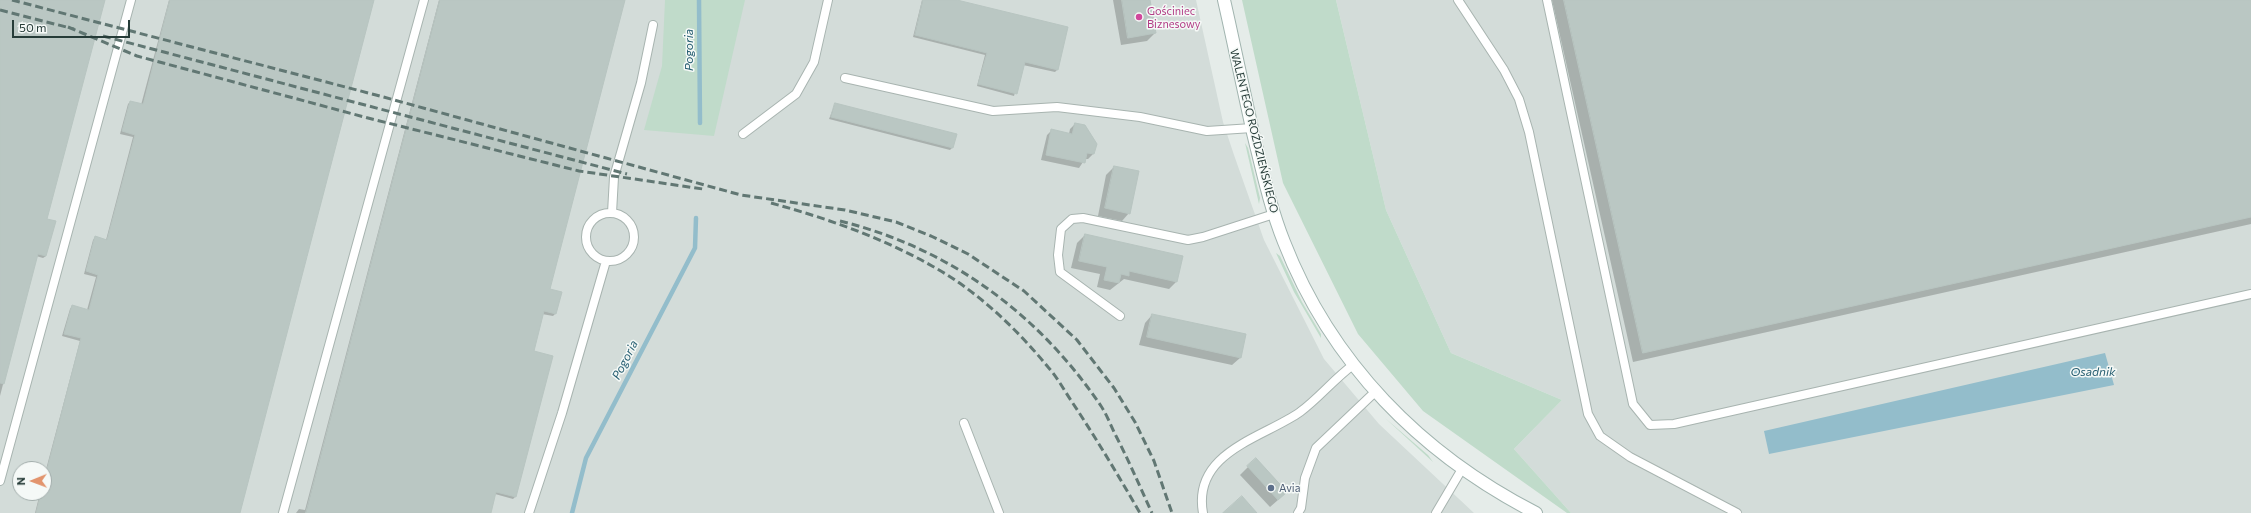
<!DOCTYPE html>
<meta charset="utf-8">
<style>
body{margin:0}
#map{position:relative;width:2251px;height:513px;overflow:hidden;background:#e5ece9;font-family:Commissioner,sans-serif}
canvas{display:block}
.north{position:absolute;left:12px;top:461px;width:40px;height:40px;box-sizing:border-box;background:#f5f9f7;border:1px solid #a2adab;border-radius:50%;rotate:269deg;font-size:11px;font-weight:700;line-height:16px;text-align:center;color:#263c38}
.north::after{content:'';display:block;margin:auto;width:14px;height:18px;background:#e2946d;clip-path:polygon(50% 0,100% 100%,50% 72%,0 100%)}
.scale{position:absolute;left:12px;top:20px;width:118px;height:18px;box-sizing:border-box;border:2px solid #263c38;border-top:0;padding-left:5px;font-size:12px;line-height:14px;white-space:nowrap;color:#263c38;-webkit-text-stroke:3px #f5f9f7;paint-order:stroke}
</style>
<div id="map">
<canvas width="2251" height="513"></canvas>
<div class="north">N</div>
<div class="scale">50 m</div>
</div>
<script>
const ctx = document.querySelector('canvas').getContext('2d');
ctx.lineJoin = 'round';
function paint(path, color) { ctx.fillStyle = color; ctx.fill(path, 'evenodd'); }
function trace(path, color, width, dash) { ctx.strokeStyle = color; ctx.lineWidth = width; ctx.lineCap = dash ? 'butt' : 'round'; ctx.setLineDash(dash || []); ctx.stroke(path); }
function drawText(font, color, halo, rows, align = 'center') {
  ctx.font = font + ' Commissioner,sans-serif'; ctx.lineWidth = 3; ctx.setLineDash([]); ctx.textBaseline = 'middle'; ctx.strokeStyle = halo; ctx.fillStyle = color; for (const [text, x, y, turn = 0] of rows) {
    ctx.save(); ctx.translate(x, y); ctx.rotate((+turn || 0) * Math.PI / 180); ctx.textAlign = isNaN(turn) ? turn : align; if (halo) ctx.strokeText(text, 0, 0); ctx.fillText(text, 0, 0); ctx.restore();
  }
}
const built = new Path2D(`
 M 0,0 L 1196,0 L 1223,122 L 1234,155 L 1264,240 L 1324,359 L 1379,424 L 1474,513 L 0,513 ZM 20,469 L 44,469 L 44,493 L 20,493 Z
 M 1336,0 L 2251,0 L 2251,513 L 1571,513 L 1514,449 L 1562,400 L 1451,353 L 1386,210 Z`);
const green = new Path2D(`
 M 665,0 L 745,0 L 714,136 L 644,130 L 662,66 Z
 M 1242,0 L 1336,0 L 1386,210 L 1451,353 L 1562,400 L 1514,449 L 1571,513 L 1567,513 L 1423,411 L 1358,334 L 1283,183 Z
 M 1245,143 L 1248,148 L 1260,198 L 1259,204 Z
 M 1276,253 L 1280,256 L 1302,302 L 1321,334 L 1321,338 L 1294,292 Z
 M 1385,418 L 1428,455 L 1433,462 Z`);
const water = new Path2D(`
 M 2105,353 L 2114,385 L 1769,454 L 1764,431 Z`);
const shadow = new Path2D(`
 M 0,0 L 104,0 L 46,220 L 46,256 L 43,258 L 36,256 L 0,396 Z
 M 169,0 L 373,0 L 239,513 L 35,513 L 40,493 L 44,493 L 44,477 L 80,341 L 62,336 L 70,309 L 72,306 L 87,310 L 96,277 L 84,274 L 93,240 L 95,237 L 106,240 L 133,137 L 120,134 L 128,104 L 130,102 L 141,105 Z
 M 439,0 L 624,0 L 548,290 L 561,293 L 555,314 L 553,316 L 542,314 L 532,351 L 515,497 L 513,499 L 495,494 L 490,513 L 296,513 L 299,509 L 305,510 Z
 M 922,0 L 953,0 L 1067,28 L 1057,70 L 1055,72 L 1023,65 L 1014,96 L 977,86 L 985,55 L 913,37 Z
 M 1113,0 L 1149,0 L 1155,33 L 1147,41 L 1121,45 Z
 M 1552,0 L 2251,0 L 2251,224 L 1633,362 Z
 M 835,104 L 956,135 L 952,148 L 950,150 L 829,119 Z
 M 1075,124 L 1096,144 L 1093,154 L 1088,159 L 1085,159 L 1079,168 L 1041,160 L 1047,135 L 1052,130 L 1069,134 L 1070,129 Z
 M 1114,167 L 1129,213 L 1122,221 L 1098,216 L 1106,175 Z
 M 1085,235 L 1176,282 L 1169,289 L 1124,279 L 1110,290 L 1097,287 L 1100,274 L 1071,268 L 1077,243 Z
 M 1152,315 L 1245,335 L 1240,358 L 1232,365 L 1139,345 L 1145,323 Z
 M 1256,459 L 1278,500 L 1270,507 L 1240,475 Z`);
const stream = new Path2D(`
 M 699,0 L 700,123
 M 572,513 L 586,458 L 695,248 L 696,218`);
const building = new Path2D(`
 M 0,0 L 105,0 L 47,219 L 56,221 L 46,256 L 38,254 L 4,384 L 0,383 Z
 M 170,0 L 374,0 L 240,513 L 36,513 L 41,493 L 44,493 L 44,481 L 81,338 L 64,334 L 72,305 L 89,310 L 98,275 L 86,271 L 95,236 L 107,240 L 135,135 L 122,131 L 130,101 L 143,104 Z
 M 440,0 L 625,0 L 550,289 L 562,292 L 556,314 L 544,311 L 534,351 L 553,356 L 516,497 L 496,492 L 491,513 L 306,513 Z
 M 923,0 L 957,0 L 1068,27 L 1058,70 L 1025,62 L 1017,94 L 978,84 L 987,53 L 915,35 Z
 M 1122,0 L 1150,0 L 1156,33 L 1128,38 Z
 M 1564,0 L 2251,0 L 2251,217 L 1643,353 Z
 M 835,103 L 957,134 L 953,148 L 831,117 Z
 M 1075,123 L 1085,125 L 1097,144 L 1094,154 L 1087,153 L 1085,163 L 1046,155 L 1051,129 L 1072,134 Z
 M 1114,166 L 1139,171 L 1130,214 L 1105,208 Z
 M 1085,234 L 1183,256 L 1177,282 L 1129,271 L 1129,276 L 1121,274 L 1119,283 L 1104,280 L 1107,267 L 1079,261 Z
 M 1152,314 L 1246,334 L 1241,358 L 1147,337 Z
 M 1256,458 L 1287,492 L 1278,500 L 1247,466 Z
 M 1242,496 L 1257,513 L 1223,513 Z`);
const lane = new Path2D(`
 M 1458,0 L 1504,70 L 1519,99 L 1529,132 L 1588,414 L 1600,436 L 1630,457 L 1737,513
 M 1547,0 L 1633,404 L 1650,425 L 1674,424 L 2251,294
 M 845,78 L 993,111 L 1057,107 L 1140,117 L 1207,131 L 1252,128
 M 743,134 L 796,94 L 814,62 L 828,0
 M 612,213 L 614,177 L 641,83 L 653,25
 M586 237a24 24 0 1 1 48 0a24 24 0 1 1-48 0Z
 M 1120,316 L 1060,272 L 1058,255 L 1061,229 L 1072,219 L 1083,218 L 1188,240 L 1203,237 L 1274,214
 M 964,423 L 999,513
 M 0,481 L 131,0
 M 283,513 L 424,0
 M 529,513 L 562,413 L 606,261
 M 1203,513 C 1192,452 1263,438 1300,412 C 1319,398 1334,379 1353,365
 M 1298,513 L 1301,508 L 1305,478 L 1316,448 L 1375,392
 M 1436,513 L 1462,469`);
const secondary = new Path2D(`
 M 1224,0 C 1234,44 1243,88 1253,133 C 1262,169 1270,207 1284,242 C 1331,363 1421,454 1536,513`);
const rail = new Path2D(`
 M 12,0 L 376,95 L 741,195 L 845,210 L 896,222 L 931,236 L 968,254 L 1024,291 L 1077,340 L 1114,388 L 1135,422 L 1154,461 L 1172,513
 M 0,10 L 74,29
 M 68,27 L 137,56 L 368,118 L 579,171 L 703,189
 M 103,36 L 627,174
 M 771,203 C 826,218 883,238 932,266 C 976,290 1016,328 1048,367 C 1057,377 1064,390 1072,402 C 1096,438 1118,475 1140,513
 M 840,221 C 949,248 1038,313 1101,406 C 1107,415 1111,426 1116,436 C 1129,461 1140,487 1152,513`);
const markers = [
 [1139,17,4,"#d1479c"],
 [1271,488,4,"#5c6f8a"]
];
const hotelNames = [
 ["Gościniec",1147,11],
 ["Biznesowy",1147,24]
];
const streetNames = [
 ["WALENTEGO ROŹDZIEŃSKIEGO",1254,131,76]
];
const serviceNames = [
 ["Avia",1279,488]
];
const waterNames = [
 ["Pogoria",689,50,-90],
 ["Pogoria",625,360,-63],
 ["Osadnik",2093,372]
];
paint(built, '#d3dcd9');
paint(green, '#c0dbca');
paint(water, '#93bdcb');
paint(shadow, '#0003');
trace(stream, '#93bdcb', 4.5);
paint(building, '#bac7c3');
trace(building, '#b8c5c1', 1);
trace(lane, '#a8b4b0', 10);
trace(secondary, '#a1b4af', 14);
trace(lane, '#fff', 8);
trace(secondary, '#fff', 12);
trace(rail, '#617773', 3, [8, 4]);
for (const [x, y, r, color] of markers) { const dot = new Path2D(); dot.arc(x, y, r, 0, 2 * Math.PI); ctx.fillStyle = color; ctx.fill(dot); trace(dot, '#f5f9f7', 1.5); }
drawText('11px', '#b23c85', '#f5f9f7', hotelNames, 'left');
drawText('11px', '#263c38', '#f5f9f7', streetNames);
drawText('11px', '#4e5e75', '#f5f9f7', serviceNames, 'left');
drawText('italic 12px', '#265e71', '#f5f9f7', waterNames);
</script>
